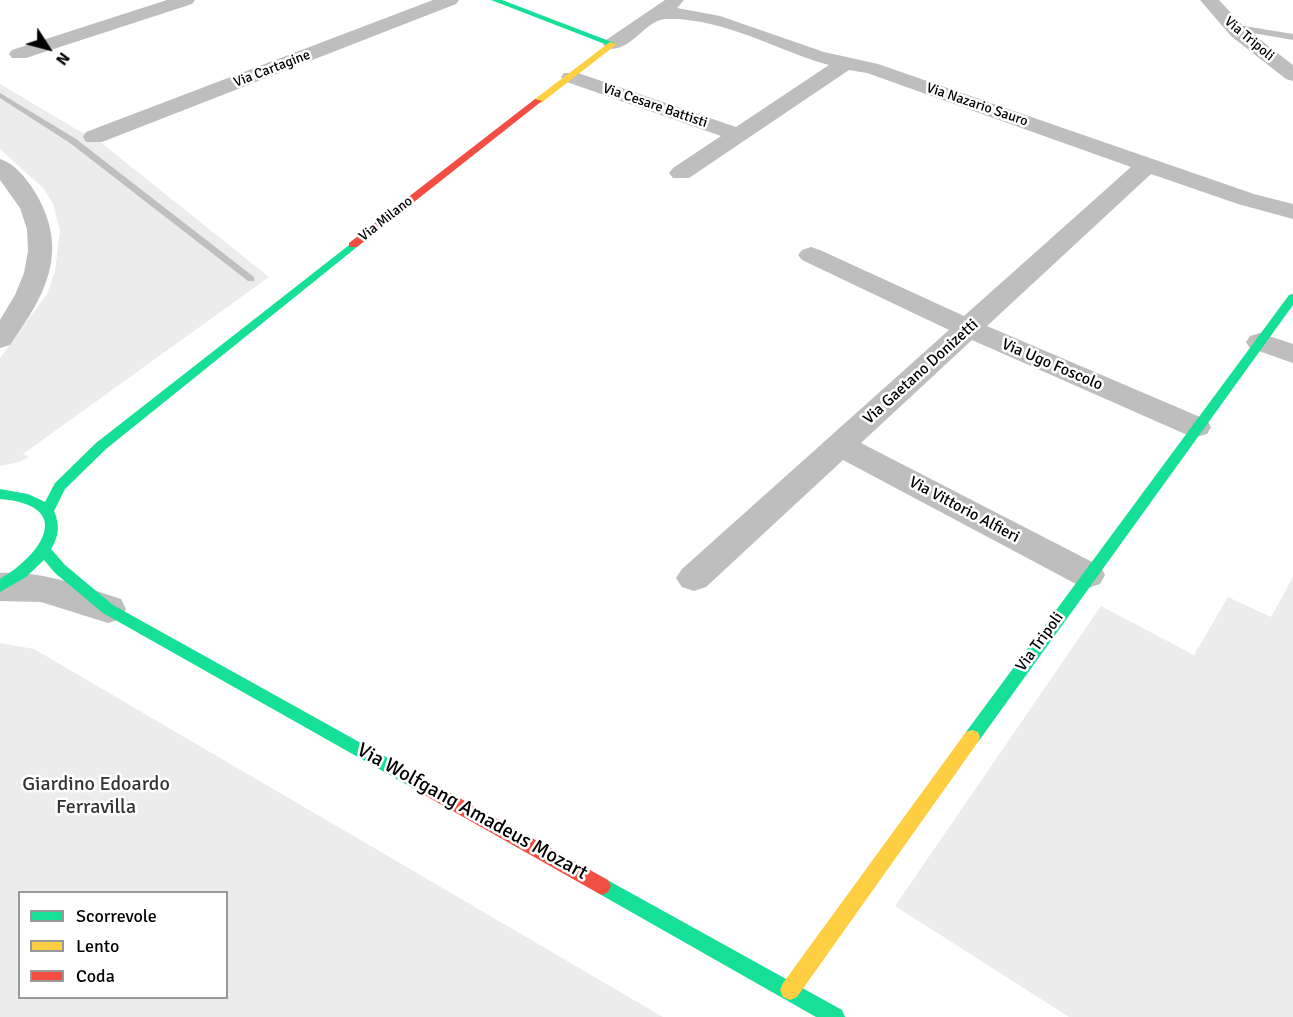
<!DOCTYPE html>
<style>
body{margin:0}
#map{position:relative;width:1293px;height:1017px;overflow:hidden;background:#fff;font-family:Signika,sans-serif}
canvas{display:block}
.legend{position:absolute;left:18px;top:891px;width:210px;height:108px;box-sizing:border-box;background:#fff;border:2px solid #999;margin:0;padding:8px 10px;list-style:none;font-size:18px;color:#000}
.legend li{display:flex;align-items:center;gap:12px;height:30px}
.legend b{width:30px;border:2px solid #999}
.north{position:absolute;left:18px;top:18px;width:60px;height:60px;-webkit-text-stroke:4px #fff;paint-order:stroke;rotate:126deg;font-size:16px;font-weight:700;line-height:24px;text-align:center;color:#000}
.north::after{content:'';display:block;margin:auto;width:21px;height:27px;background:#000;clip-path:polygon(50% 0,100% 100%,50% 72%,0 100%)}
</style>
<div id="map">
<canvas width="1293" height="1017"></canvas>
<ul class="legend">
<li><b style="height:8px;background:#16e098"></b>Scorrevole</li>
<li><b style="height:8px;background:#ffcf43"></b>Lento</li>
<li><b style="height:8px;background:#f24e42"></b>Coda</li>
</ul>
<div class="north">N</div>
</div>
<script>
const ctx = document.querySelector('canvas').getContext('2d');
ctx.lineJoin = 'round';
function paint(path, color) { ctx.fillStyle = color; ctx.fill(path, 'evenodd'); }
function drawText(font, color, halo, rows, align = 'center') {
  ctx.font = font + ' Signika,sans-serif'; ctx.lineWidth = 5; ctx.setLineDash([]); ctx.textBaseline = 'middle'; ctx.strokeStyle = halo; ctx.fillStyle = color; for (const [text, x, y, turn = 0] of rows) {
    ctx.save(); ctx.translate(x, y); ctx.rotate((+turn || 0) * Math.PI / 180); ctx.textAlign = isNaN(turn) ? turn : align; if (halo) ctx.strokeText(text, 0, 0); ctx.fillText(text, 0, 0); ctx.restore();
  }
}
const green = new Path2D(`
 M 0,84 L 81,132 L 94,137 L 269,277 L 23,454 L 29,457 L 19,462 L 0,466 L 0,358 L 47,294 L 55,271 L 60,231 L 53,204 L 44,189 L 0,149 Z
 M 1293,577 L 1293,1017 L 1069,1017 L 895,906 L 1101,606 L 1194,655 L 1228,597 L 1271,617 Z
 M 0,643 L 34,649 L 663,1017 L 0,1017 ZM 20,892 L 226,892 L 226,998 L 20,998 Z`);
const stream = new Path2D(`
 M 0,93 L 76,139 L 254,277 L 254,281 L 248,281 L 70,143 L 0,98 Z`);
const lane = new Path2D(`
 M 1232,24 L 1293,34 L 1293,40 L 1229,29 L 1227,27 Z`);
const street = new Path2D(`
 M 167,0 L 195,0 L 192,4 L 26,58 L 12,58 L 9,54 L 12,50 Z
 M 433,0 L 459,0 L 456,4 L 102,142 L 86,142 L 83,137 L 86,132 Z
 M 665,0 L 684,0 L 677,8 L 720,16 L 824,52 L 878,64 L 1254,194 L 1293,204 L 1293,219 L 1238,204 L 1151,174 L 987,326 L 1207,420 L 1211,427 L 1207,434 L 1196,437 L 1185,434 L 972,340 L 861,443 L 1100,566 L 1105,575 L 1100,584 L 1088,588 L 1076,584 L 843,460 L 706,587 L 694,591 L 682,587 L 676,578 L 682,569 L 949,330 L 802,260 L 798,255 L 802,250 L 811,247 L 820,250 L 964,316 L 1131,167 L 867,73 L 849,70 L 689,178 L 673,178 L 669,173 L 673,168 L 721,136 L 564,81 L 561,77 L 564,73 L 578,73 L 736,127 L 829,65 C 776,50 722,17 666,19 C 644,20 631,54 606,48 L 603,44 L 606,40 Z
 M 1200,0 L 1219,0 L 1245,28 L 1293,65 L 1293,81 L 1286,79 L 1231,36 Z
 M 0,159 C 14,163 26,178 33,189 C 71,249 47,293 10,345 L 0,348 L 0,320 L 15,295 L 24,273 L 28,251 L 27,229 L 20,208 L 0,180 Z
 M 1260,333 L 1293,344 L 1293,363 L 1250,348 L 1246,342 L 1250,336 Z
 M 0,573 C 42,570 81,586 121,599 L 126,609 L 121,619 L 108,623 L 41,602 L 0,601 Z`);
const fast = new Path2D(`
 M 491,0 L 502,0 L 617,44 L 610,46 Z
 M 353,242 L 357,243 L 357,247 L 106,449 L 65,489 L 54,511 C 60,525 59,536 51,549 L 65,565 L 113,605 L 431,782 L 433,787 L 431,792 L 425,795 L 103,613 L 55,573 L 44,560 L 26,577 L 0,592 L 0,579 C 43,554 75,505 0,499 L 0,489 L 28,494 L 45,502 L 55,483 L 96,443 Z
 M 1293,294 L 1293,305 L 978,742 L 972,744 L 966,742 L 964,737 L 966,732 L 1289,295 Z
 M 602,877 L 842,1010 L 845,1017 L 816,1017 L 596,892 L 593,886 L 596,880 Z`);
const slow = new Path2D(`
 M 610,42 L 617,44 L 541,103 L 535,103 L 535,99 Z
 M 972,730 L 978,732 L 980,737 L 978,742 L 797,997 L 790,1000 L 783,997 L 780,990 L 783,983 L 966,732 Z`);
const jam = new Path2D(`
 M 535,99 L 542,101 L 357,247 L 349,247 L 349,243 Z
 M 425,779 L 608,880 L 611,886 L 608,892 L 602,895 L 596,892 L 419,792 L 417,787 L 419,782 Z`);
const farStreetnames = [
 ["Via Tripoli",1249,39,40],
 ["Via Cartagine",272,69,-21],
 ["Via Nazario Sauro",977,105,19],
 ["Via Cesare Battisti",655,106,19],
 ["Via Milano",386,219,-38]
];
const streetNames = [
 ["Via Ugo Foscolo",1052,365,23],
 ["Via Gaetano Donizetti",921,372,-42],
 ["Via Vittorio Alfieri",964,510,28],
 ["Via Tripoli",1040,642,-54]
];
const nearParknames = [
 ["Giardino Edoardo",96,785],
 ["Ferravilla",96,808]
];
const nearStreetnames = [
 ["Via Wolfgang Amadeus Mozart",472,812,29]
];
paint(green, '#ececec');
paint(stream, '#bfbfbf');
paint(lane, '#bebebe');
paint(street, '#bebebe');
paint(fast, '#16e098');
paint(slow, '#ffcf43');
paint(jam, '#f24e42');
drawText('14px', '#000', '#fff', farStreetnames);
drawText('16px', '#000', '#fff', streetNames);
drawText('20px', '#333', '#fff', nearParknames);
drawText('20px', '#000', '#fff', nearStreetnames);
</script>
